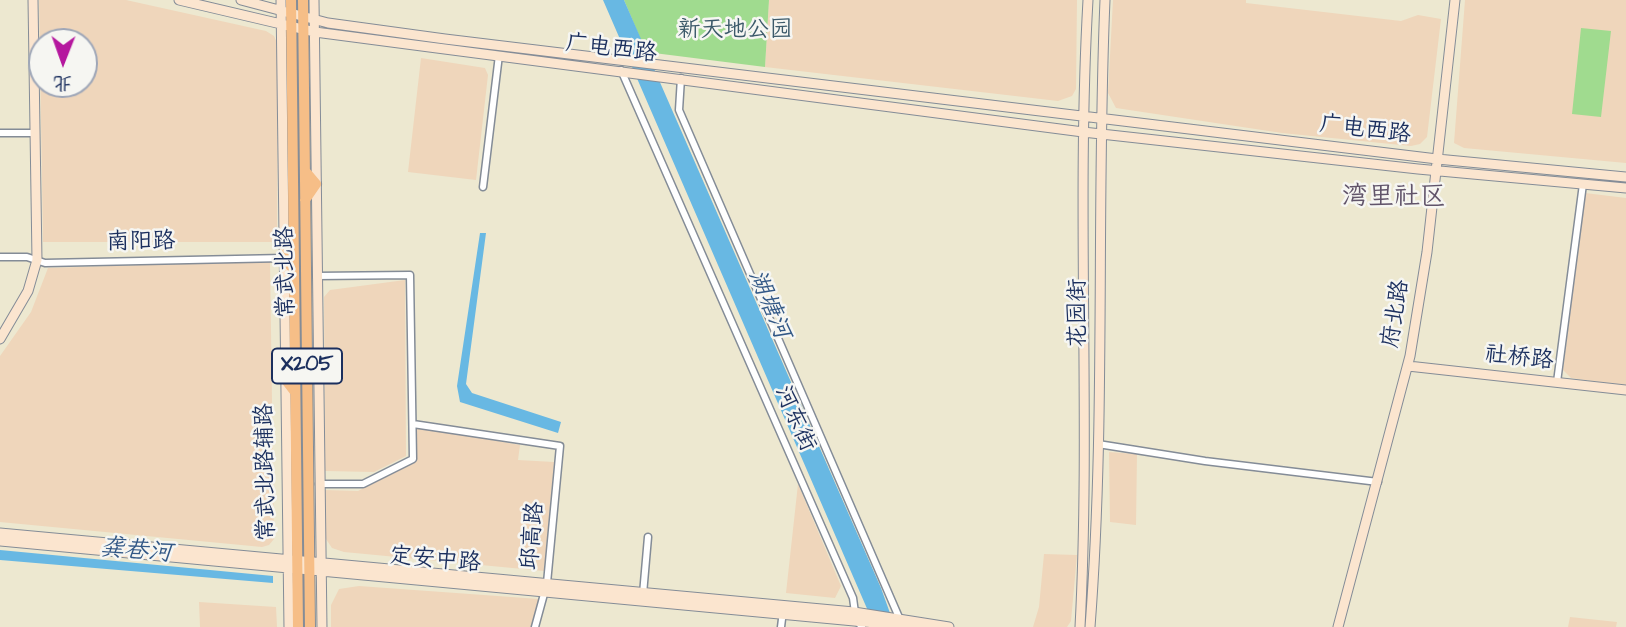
<!DOCTYPE html>
<meta charset="utf-8">
<style>
body{margin:0}
#map{position:relative;width:1626px;height:627px;overflow:hidden;background:#ede8d0;font-family:"Architects Daughter","LXGW WenKai TC",sans-serif}
canvas{display:block}
.north{position:absolute;left:28px;top:28px;width:70px;height:70px;box-sizing:border-box;background:#f6f6f2;border:2px solid #9ea6b7;border-radius:50%;rotate:181deg;font-size:19px;font-weight:700;line-height:28px;text-align:center;color:#1b2f5e}
.north::after{content:'';display:block;margin:auto;width:24px;height:32px;background:#b5179e;clip-path:polygon(50% 0,100% 100%,50% 72%,0 100%)}
</style>
<div id="map">
<canvas width="1626" height="627"></canvas>
<div class="north">北</div>
</div>
<script>
const ctx = document.querySelector('canvas').getContext('2d');
ctx.lineJoin = 'round';
function paint(path, color) { ctx.fillStyle = color; ctx.fill(path, 'evenodd'); }
function trace(path, color, width, dash) { ctx.strokeStyle = color; ctx.lineWidth = width; ctx.lineCap = dash ? 'butt' : 'round'; ctx.setLineDash(dash || []); ctx.stroke(path); }
function drawText(font, color, halo, rows, align = 'center') {
  ctx.font = font + ' "Architects Daughter","LXGW WenKai TC",sans-serif'; ctx.lineWidth = 5; ctx.setLineDash([]); ctx.textBaseline = 'middle'; ctx.strokeStyle = halo; ctx.fillStyle = color; for (const [text, x, y, turn = 0] of rows) {
    ctx.save(); ctx.translate(x, y); ctx.rotate((+turn || 0) * Math.PI / 180); ctx.textAlign = isNaN(turn) ? turn : align; if (halo) ctx.strokeText(text, 0, 0); ctx.fillText(text, 0, 0); ctx.restore();
  }
}
const built = new Path2D(`
 M 39,0 L 126,0 L 266,31 L 274,36 L 278,45 L 277,242 L 43,242 ZM 42,42 L 84,42 L 84,84 L 42,84 Z
 M 769,0 L 1077,0 L 1076,89 L 1072,96 L 1058,101 L 765,67 Z
 M 1113,0 L 1246,0 L 1246,3 L 1401,21 L 1418,15 L 1441,19 L 1427,137 L 1420,144 L 1411,146 L 1282,133 L 1116,108 L 1108,93 Z
 M 1465,0 L 1626,0 L 1626,163 L 1464,148 L 1454,143 Z
 M 421,58 L 485,68 L 488,75 L 476,180 L 408,172 Z
 M 1585,193 L 1626,198 L 1626,386 L 1571,378 L 1563,370 Z
 M 270,261 L 274,539 L 269,545 L 262,547 L 0,522 L 0,356 L 31,312 L 48,268 Z
 M 405,280 L 406,456 L 374,472 L 325,471 L 324,297 L 330,290 Z
 M 417,427 L 520,445 L 518,460 L 554,462 L 544,571 L 344,552 L 332,548 L 326,539 L 324,490 L 358,491 L 417,461 Z
 M 1109,452 L 1137,454 L 1136,525 L 1110,522 Z
 M 798,484 L 841,586 L 835,598 L 786,593 Z
 M 1044,554 L 1077,555 L 1071,621 L 1067,627 L 1033,627 L 1039,607 Z
 M 359,586 L 539,599 L 532,627 L 331,627 L 331,605 L 339,589 Z
 M 199,602 L 276,607 L 277,627 L 200,627 Z
 M 1570,617 L 1617,622 L 1616,627 L 1568,627 Z`);
const green = new Path2D(`
 M 624,0 L 769,0 L 765,67 L 646,52 Z
 M 1581,28 L 1611,31 L 1601,117 L 1572,114 Z`);
const water = new Path2D(`
 M 603,0 L 624,0 L 881,588 L 895,627 L 875,627 Z
 M 480,233 L 486,233 L 466,384 L 472,393 L 561,422 L 558,433 L 460,402 L 457,386 Z
 M 0,550 L 273,576 L 273,583 L 0,560 Z`);
const street = new Path2D(`
 M 621,70 L 853,598 L 856,620 L 862,627
 M 681,78 L 679,110 L 901,622
 M 0,133 L 34,133
 M 483,187 L 499,55
 M 0,257 L 27,257 L 45,263 L 284,258
 M 316,276 L 410,275 L 413,459 L 363,484 L 319,484
 M 1557,382 L 1583,184
 M 413,424 L 560,446 L 547,583 L 535,627
 M 1098,444 L 1205,461 L 1378,482
 M 643,594 L 648,537
 M 781,627 L 783,611`);
const secondary = new Path2D(`
 M 179,0 L 315,32 L 437,48 L 1083,132 L 1418,169 L 1626,188
 M 241,0 L 328,23 L 445,39 L 1437,159 L 1626,177
 M 281,0 L 289,627
 M 314,0 L 322,627
 M 0,339 L 28,291 L 37,260 L 33,0
 M 1408,366 L 1626,390
 M 0,533 L 854,612 L 949,627
 M 0,541 L 918,627
 M 1080,627 C 1091,418 1076,209 1088,0
 M 1090,627 C 1106,419 1096,209 1105,0
 M 1338,627 L 1410,356 L 1427,252 L 1455,0`);
const primary = new Path2D(`
 M 291,0 L 298,627
 M 303,0 L 310,627
 M 305,200 L 316,184 L 305,171
 M 293,242 L 284,258 L 294,270
 M 295,392 L 285,379 L 295,368`);
const shields = [
 [307,366,70]
];
const shieldNames = [
 ["X205",307,366]
];
const parkNames = [
 ["新天地公园",735,31]
];
const streetNames = [
 ["广电西路",611,50,7],
 ["广电西路",1365,131,7],
 ["南阳路",141,243,-1],
 ["常武北路",287,272,-91],
 ["花园街",1079,313,-90],
 ["府北路",1397,314,-81],
 ["社桥路",1519,359,6],
 ["河东街",794,419,66],
 ["常武北路辅路",267,472,-91],
 ["邱高路",534,536,-85],
 ["定安中路",435,561,5]
];
const waterNames = [
 ["湖塘河",768,305,67],
 ["龚巷河",136,552,5]
];
const quarterNames = [
 ["湾里社区",1394,199]
];
paint(built, '#efd6bb');
paint(green, '#a0db8f');
paint(water, '#68b8e3');
trace(street, '#848c97', 9);
trace(secondary, '#848c97', 11);
trace(primary, '#848c97', 12);
trace(street, '#fff', 6);
trace(secondary, '#fbe5cf', 9);
trace(primary, '#f6be87', 10);
for (const [x, y, w] of shields) { const box = new Path2D(); box.roundRect(x - w / 2, y - 17.5, w, 35, 5); ctx.fillStyle = '#f6f6f2'; ctx.fill(box); trace(box, '#1b2f5e', 2); }
drawText('bold 21px', '#1b2f5e', null, shieldNames);
drawText('23px', '#3c5a6a', '#f6f6f2', parkNames);
drawText('23px', '#1b2f5e', '#f6f6f2', streetNames);
drawText('italic 24px', '#325886', '#f6f6f2', waterNames);
drawText('26px', '#61546a', '#f6f6f2', quarterNames);
</script>
